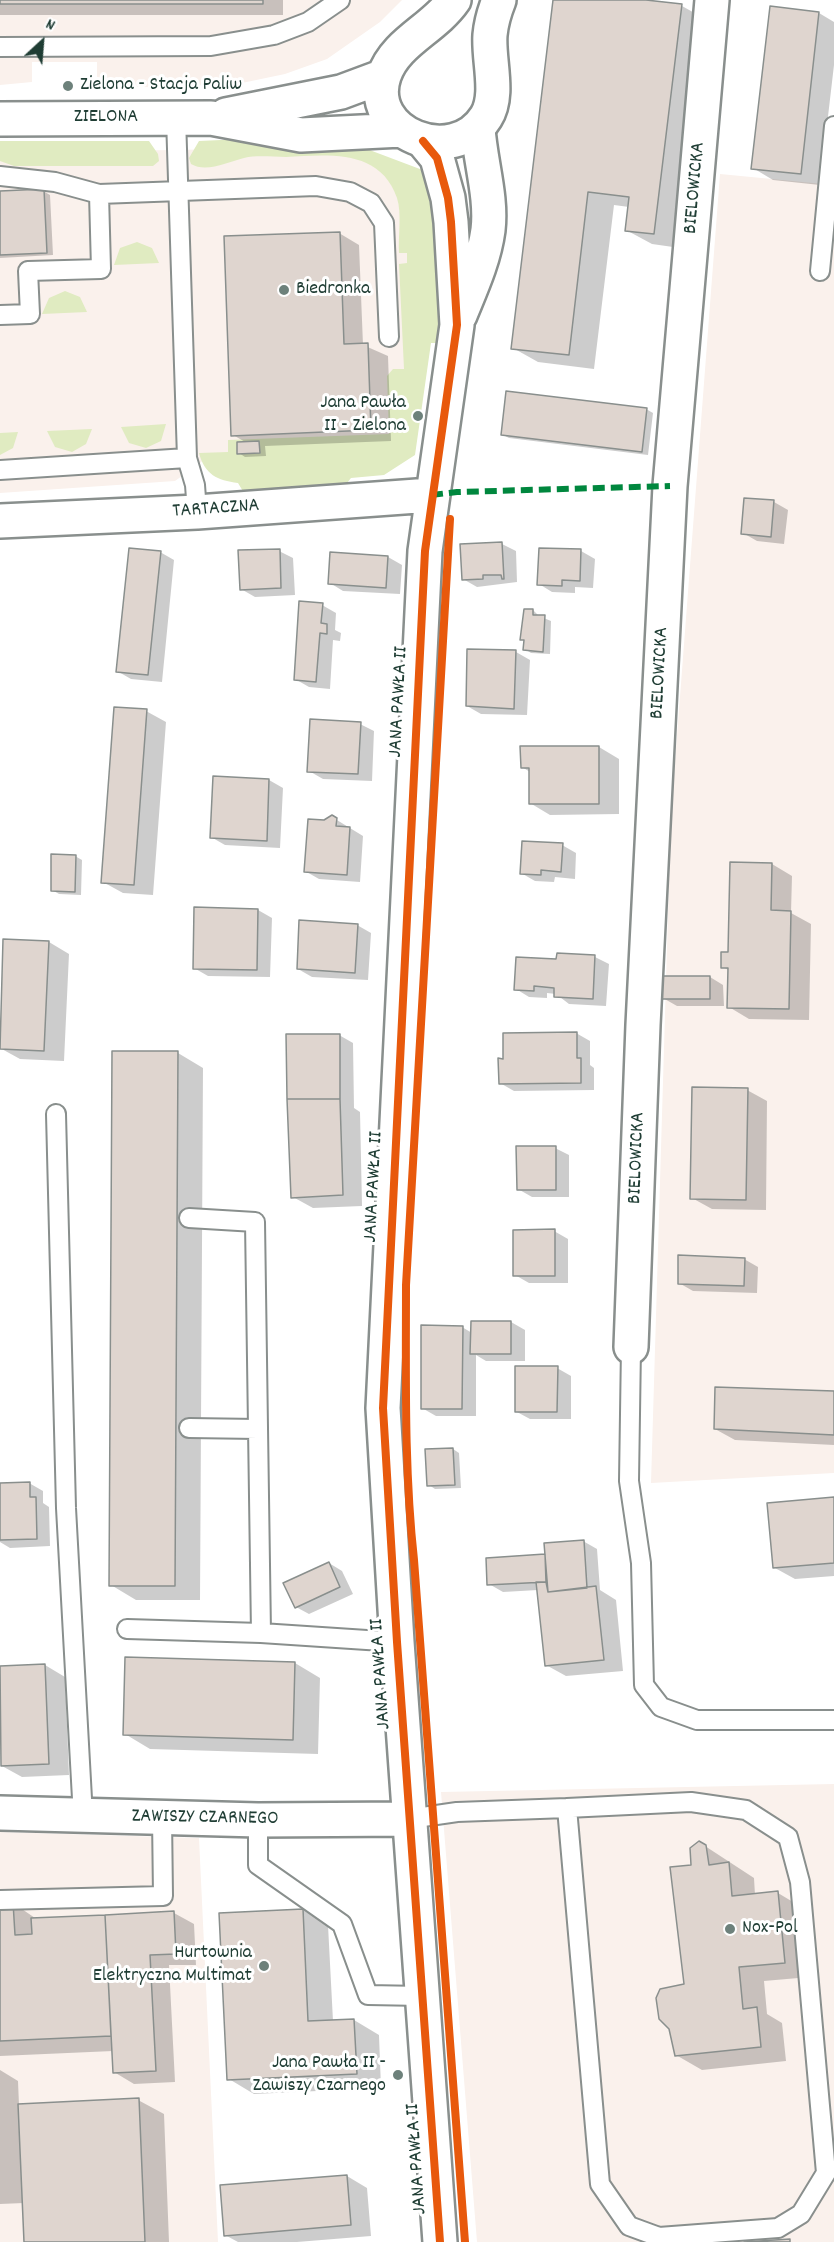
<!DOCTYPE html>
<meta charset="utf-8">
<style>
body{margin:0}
#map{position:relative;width:834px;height:2242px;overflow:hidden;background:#fff;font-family:Dekko,sans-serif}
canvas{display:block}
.north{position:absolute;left:12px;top:12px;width:60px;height:60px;-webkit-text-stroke:4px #fff;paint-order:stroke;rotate:26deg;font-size:16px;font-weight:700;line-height:24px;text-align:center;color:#1f3d34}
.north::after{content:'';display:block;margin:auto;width:21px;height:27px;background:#1f3d34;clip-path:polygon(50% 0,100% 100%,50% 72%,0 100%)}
</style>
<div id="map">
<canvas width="834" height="2242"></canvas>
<div class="north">N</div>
</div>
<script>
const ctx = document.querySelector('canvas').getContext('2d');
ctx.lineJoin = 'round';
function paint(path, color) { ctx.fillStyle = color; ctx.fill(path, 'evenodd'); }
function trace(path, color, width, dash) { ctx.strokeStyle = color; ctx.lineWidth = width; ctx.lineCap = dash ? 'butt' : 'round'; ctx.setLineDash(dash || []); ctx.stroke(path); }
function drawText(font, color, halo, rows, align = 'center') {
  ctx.font = font + ' Dekko,sans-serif'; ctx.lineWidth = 6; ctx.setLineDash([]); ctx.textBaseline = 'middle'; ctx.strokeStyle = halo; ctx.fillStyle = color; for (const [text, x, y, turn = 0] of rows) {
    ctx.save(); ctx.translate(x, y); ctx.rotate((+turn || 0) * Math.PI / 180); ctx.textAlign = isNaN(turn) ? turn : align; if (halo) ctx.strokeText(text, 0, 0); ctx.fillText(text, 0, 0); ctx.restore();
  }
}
const built = new Path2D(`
 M 0,0 L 402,0 L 380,22 L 327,59 L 285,74 L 218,88 L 141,87 L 97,82 L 97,62 L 32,62 L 32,82 L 0,85 Z
 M 343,147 L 383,163 L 413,210 L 420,372 L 387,453 L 204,460 L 175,481 L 0,493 L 0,153 Z
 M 720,174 L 834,185 L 834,1473 L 651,1483 L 671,814 Z
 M 834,1784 L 834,2242 L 477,2242 L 441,1792 Z
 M 0,1832 L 199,1838 L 218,2242 L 0,2242 Z`);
const green = new Path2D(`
 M 243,139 L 343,140 L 457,183 L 436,343 L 431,343 L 415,455 L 384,475 L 351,478 L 339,493 L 244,493 L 238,483 C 217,480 205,475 199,453 L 228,452 L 228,440 L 389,434 L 387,376 L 393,369 L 404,369 L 399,264 L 407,263 L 407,253 L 399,253 C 398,237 402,213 397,198 C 380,148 327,155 286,157 C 272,157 257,155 244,158 C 228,162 206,173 191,164 L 189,158 L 199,141 Z
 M 0,141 L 149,141 L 158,154 L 159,161 L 153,166 L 14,166 L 0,161 Z
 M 137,242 L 152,248 L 159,263 L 114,265 L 120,248 Z
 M 65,291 L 80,297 L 87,312 L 42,314 L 49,298 Z
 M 166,424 L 161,441 L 146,448 L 129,443 L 121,427 Z
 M 92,429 L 86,444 L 72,452 L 55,447 L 47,431 Z
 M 18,432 L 13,448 L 0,455 L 0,433 Z`);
const shadow = new Path2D(`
 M 0,0 L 283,0 L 283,15 L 0,15 Z
 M 555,0 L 634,0 L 682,6 L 707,20 L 680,248 L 652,244 L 626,230 L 629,207 L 614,205 L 594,369 L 538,362 L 513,348 Z
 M 819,13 L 834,22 L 834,65 L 820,185 L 773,180 L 753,168 Z
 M 43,191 L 50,195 L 53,255 L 0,258 L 0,193 Z
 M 339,233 L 359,245 L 363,345 L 388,356 L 391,441 L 265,446 L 266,456 L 245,457 L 239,453 L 247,443 L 233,435 Z
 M 646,409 L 653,413 L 648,455 L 509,438 L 503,435 Z
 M 746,499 L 774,502 L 788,510 L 784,544 L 757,541 L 743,533 Z
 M 502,544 L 516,551 L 517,582 L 477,587 L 463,579 Z
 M 540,549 L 581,551 L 595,559 L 593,588 L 575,587 L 575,593 L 552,592 L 539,584 Z
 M 279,551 L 293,558 L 295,595 L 255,597 L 241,589 Z
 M 160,552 L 174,560 L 162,682 L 131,679 L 117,671 Z
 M 331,554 L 388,557 L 402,565 L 400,594 L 343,591 L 330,583 Z
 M 322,605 L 336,613 L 335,630 L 341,633 L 340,641 L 333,640 L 330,689 L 309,687 L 295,679 Z
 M 533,610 L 539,616 L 551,621 L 550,654 L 531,653 L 525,649 L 525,641 L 522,639 Z
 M 516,652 L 530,660 L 527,715 L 481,714 L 467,706 Z
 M 146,711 L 166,722 L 153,895 L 123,893 L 103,882 Z
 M 360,724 L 374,731 L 372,781 L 323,779 L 309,771 Z
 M 522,747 L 599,747 L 619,759 L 619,814 L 550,815 L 530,803 L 530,772 L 522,767 Z
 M 269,780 L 283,788 L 280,848 L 225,845 L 211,837 Z
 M 332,817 L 363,836 L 360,882 L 319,879 L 305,871 L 324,821 Z
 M 562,845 L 576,853 L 575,879 L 555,877 L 554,882 L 535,881 L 521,873 Z
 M 75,856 L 82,860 L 81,895 L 59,894 L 52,890 Z
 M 772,864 L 792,876 L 791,913 L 811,924 L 809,1020 L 749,1019 L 729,1007 L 730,971 L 723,967 Z
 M 258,910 L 272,918 L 270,977 L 208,976 L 194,968 Z
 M 357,925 L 371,933 L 368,980 L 312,977 L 298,969 Z
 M 4,940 L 49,942 L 69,954 L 64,1061 L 20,1059 L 0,1048 Z
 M 558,954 L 595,957 L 609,964 L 606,1006 L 569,1004 L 556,994 L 547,993 L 547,998 L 529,997 L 516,989 L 557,961 Z
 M 710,977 L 723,985 L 724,1006 L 677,1006 L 663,998 Z
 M 576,1033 L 590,1041 L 590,1065 L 594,1068 L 594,1090 L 514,1091 L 500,1083 L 504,1060 Z
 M 339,1035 L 353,1043 L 354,1108 L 360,1112 L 362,1206 L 313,1208 L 293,1197 Z
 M 178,1053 L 203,1068 L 200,1600 L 136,1600 L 111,1585 Z
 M 747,1090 L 767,1101 L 766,1210 L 712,1209 L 692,1198 Z
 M 555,1148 L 569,1155 L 569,1197 L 532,1197 L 518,1189 Z
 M 554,1231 L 568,1239 L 568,1283 L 529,1283 L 515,1275 Z
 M 744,1259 L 758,1267 L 757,1293 L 693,1291 L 679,1283 Z
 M 511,1322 L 525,1330 L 525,1361 L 486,1361 L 476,1355 L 476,1416 L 436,1416 L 422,1408 L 462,1327 L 472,1333 Z
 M 557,1368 L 571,1376 L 571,1419 L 530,1419 L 517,1412 Z
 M 834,1393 L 834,1445 L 735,1440 L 715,1429 Z
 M 453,1449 L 459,1453 L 461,1488 L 435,1489 L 429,1485 Z
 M 29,1483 L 43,1491 L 43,1503 L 49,1507 L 50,1546 L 10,1548 L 0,1542 L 0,1500 Z
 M 834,1499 L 834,1576 L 795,1579 L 775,1568 Z
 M 583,1541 L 597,1549 L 600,1590 L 616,1600 L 623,1671 L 566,1676 L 546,1665 L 538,1590 L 503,1592 L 489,1584 L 546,1555 Z
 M 329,1563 L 342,1571 L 353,1594 L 309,1614 L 296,1607 Z
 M 295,1663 L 320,1678 L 318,1754 L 150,1749 L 125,1734 Z
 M 45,1665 L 65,1677 L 69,1775 L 22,1777 L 2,1766 L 0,1667 Z
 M 705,1846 L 754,1878 L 755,1895 L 778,1893 L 803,1908 L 810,1977 L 764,1981 L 767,2014 L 782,2023 L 786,2061 L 702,2070 L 676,2055 L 685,1985 L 693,1866 Z
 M 13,1903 L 38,1920 L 174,1913 L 194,1924 L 196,1965 L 169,1965 L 175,2082 L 134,2084 L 114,2072 L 113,2051 L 0,2056 L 0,1904 Z
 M 303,1910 L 328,1925 L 333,2021 L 354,2020 L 379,2035 L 381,2088 L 254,2094 L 229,2079 Z
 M 0,2070 L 18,2081 L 19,2105 L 138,2100 L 164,2114 L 169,2242 L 26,2242 L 24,2203 L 0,2204 Z
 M 347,2176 L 367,2188 L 371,2236 L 297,2242 L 238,2242 L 225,2235 Z`);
const building = new Path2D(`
 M 0,0 L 263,0 L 263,4 L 0,4 Z
 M 553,0 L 646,0 L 682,4 L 654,234 L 625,231 L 629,197 L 588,192 L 569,355 L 511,349 Z
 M 770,6 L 819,12 L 801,174 L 751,169 Z
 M 44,189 L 47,253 L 0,255 L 0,191 Z
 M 340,232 L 344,344 L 368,343 L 371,430 L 231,436 L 224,236 Z
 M 506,391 L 647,408 L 642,452 L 501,435 Z
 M 259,441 L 260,453 L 237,454 L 237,442 Z
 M 744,498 L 774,500 L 771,537 L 741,534 Z
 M 502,542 L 504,579 L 502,579 L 501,575 L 483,575 L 483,579 L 462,580 L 460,544 Z
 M 129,548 L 161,551 L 148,675 L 116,672 Z
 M 539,548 L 581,549 L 580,581 L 562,580 L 562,586 L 537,585 Z
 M 280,549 L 281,588 L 240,590 L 238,550 Z
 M 330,552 L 388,556 L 386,588 L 328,584 Z
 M 299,601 L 323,603 L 321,623 L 327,624 L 327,634 L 320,633 L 316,682 L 294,680 Z
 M 524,609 L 533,609 L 533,615 L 545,615 L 543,652 L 523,650 L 524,640 L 520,640 Z
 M 467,649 L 516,650 L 514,709 L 466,706 Z
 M 114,707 L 147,709 L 134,885 L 101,883 Z
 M 310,719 L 361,722 L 358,774 L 307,772 Z
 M 520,746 L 599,746 L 599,804 L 529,804 L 529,768 L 521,768 Z
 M 213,776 L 269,779 L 267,841 L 210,838 Z
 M 332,815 L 337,818 L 336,826 L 350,827 L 347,875 L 304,872 L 308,819 L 324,820 Z
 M 522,841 L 563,843 L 561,872 L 541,870 L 541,875 L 520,874 Z
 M 51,854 L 76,855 L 75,892 L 51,891 Z
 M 730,862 L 772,863 L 771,910 L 791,911 L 789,1009 L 727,1008 L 728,968 L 721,968 L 721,952 L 728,952 Z
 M 194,907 L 258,909 L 257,970 L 193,969 Z
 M 299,920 L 358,924 L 355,973 L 297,969 Z
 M 3,939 L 49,941 L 44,1051 L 0,1049 Z
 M 557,953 L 595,955 L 593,999 L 554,997 L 554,988 L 534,986 L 534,991 L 514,990 L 516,957 L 556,959 Z
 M 661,976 L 710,976 L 710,999 L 661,999 Z
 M 577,1032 L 577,1058 L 581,1058 L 581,1083 L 499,1084 L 498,1058 L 503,1059 L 503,1033 Z
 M 286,1034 L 340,1034 L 340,1099 L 287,1099 Z
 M 112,1051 L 178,1051 L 175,1586 L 109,1586 Z
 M 692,1087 L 748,1088 L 746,1200 L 690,1199 Z
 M 287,1099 L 340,1099 L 343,1195 L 291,1198 Z
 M 516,1146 L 556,1146 L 556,1190 L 517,1190 Z
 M 555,1229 L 555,1276 L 513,1276 L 513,1230 Z
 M 678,1255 L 745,1258 L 744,1286 L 678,1284 Z
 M 471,1321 L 511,1321 L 511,1354 L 470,1354 Z
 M 421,1325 L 463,1326 L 462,1409 L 421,1409 Z
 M 515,1366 L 558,1366 L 557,1412 L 515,1412 Z
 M 715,1387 L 834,1391 L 834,1435 L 714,1429 Z
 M 453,1448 L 455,1485 L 427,1486 L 425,1449 Z
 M 30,1482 L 30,1497 L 36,1497 L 37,1539 L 0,1540 L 0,1483 Z
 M 834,1497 L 834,1563 L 773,1568 L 767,1503 Z
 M 584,1540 L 587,1588 L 548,1592 L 544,1543 Z
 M 545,1554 L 546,1582 L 487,1585 L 486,1558 Z
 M 329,1562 L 340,1587 L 295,1608 L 283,1583 Z
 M 536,1582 L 546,1582 L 548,1592 L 596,1586 L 604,1660 L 545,1666 Z
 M 125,1657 L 295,1662 L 293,1740 L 123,1735 Z
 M 45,1664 L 49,1764 L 1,1766 L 0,1666 Z
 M 699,1841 L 706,1845 L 709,1865 L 729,1862 L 732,1896 L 778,1891 L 785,1963 L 739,1967 L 743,2009 L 757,2007 L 761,2047 L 675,2056 L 669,2029 L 659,2019 L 656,1998 L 660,1989 L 684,1984 L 670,1867 L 691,1865 L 690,1848 Z
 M 0,1902 L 13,1902 L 15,1935 L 32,1934 L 31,1918 L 105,1915 L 111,2036 L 0,2041 Z
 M 303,1909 L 308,2021 L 354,2019 L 357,2074 L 227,2080 L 219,1913 Z
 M 174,1911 L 176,1954 L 150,1955 L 156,2071 L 113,2073 L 105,1915 Z
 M 139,2098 L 145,2242 L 24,2242 L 18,2104 Z
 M 347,2175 L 351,2225 L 224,2236 L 220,2185 Z
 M 790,2239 L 790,2242 L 744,2242 Z`);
const lane = new Path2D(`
 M 0,47 L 211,46 L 274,35 L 308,22 L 340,0
 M 176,118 L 187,458 L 195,485 L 197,512
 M 0,176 L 55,182 L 99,194 L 316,186 L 350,192 L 371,203 L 384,223 L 389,337
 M 820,271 L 834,126
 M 0,315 L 30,314 L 28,271 L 101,269 L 99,194
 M 0,470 L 187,458
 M 56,1114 L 66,1508 L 83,1817
 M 189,1218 L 255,1222 L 261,1633
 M 631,1347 L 629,1481 L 641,1563 L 644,1685 L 661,1707 L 697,1720 L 834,1720
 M 189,1428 L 258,1429
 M 127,1629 L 261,1633 L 397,1642
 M 409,1819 L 457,1812 L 567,1808 L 600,2184 L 629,2226 L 659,2237 L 778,2228 L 801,2214 L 826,2173 L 800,1882 L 788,1837 L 746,1810 L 691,1802 L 567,1808
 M 258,1820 L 258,1865 L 342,1924 L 368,1995 L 422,1996
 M 0,1900 L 163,1896 L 162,1817`);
const street = new Path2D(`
 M 423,141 L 437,158 L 448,198 L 451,222 L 457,325 L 425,551 L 383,1408 L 397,1642 L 440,2242
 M 460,315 C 471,288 484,260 488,230 C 492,197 480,161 478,128
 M 0,521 L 197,512 L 431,495
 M 631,1347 L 643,1025 L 670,486 L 712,0
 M 0,1813 L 258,1820 L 409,1819`);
const secondary = new Path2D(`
 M 454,0 C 434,29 395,42 384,76 C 365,133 453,169 486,117 C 500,95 488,60 490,35 C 491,24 495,10 499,0
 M 226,115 L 341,92 L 384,76
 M 0,119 L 211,118 L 301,135 L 402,130`);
const quiet = new Path2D(`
 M 431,495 L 457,492 L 670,486`);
const cycleway = new Path2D(`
 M 423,141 L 437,158 L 448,198 L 451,222 L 457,325 L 425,551 L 383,1408 L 397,1642 L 440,2242
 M 450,519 L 406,1285 C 406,1378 404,1468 414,1560 L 465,2242`);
const markers = [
 [68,86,6,"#6d817b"],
 [284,290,6,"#6d817b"],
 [418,416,6,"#6d817b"],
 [730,1929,6,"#6d817b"],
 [264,1966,6,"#6d817b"],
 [398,2075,6,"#6d817b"]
];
const poiNames = [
 ["Zielona - Stacja Paliw",80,86],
 ["Biedronka",296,290],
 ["Jana Pawła",406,404,"right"],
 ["II - Zielona",406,427,"right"],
 ["Nox-Pol",742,1929],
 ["Hurtownia",252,1954,"right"],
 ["Elektryczna Multimat",252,1977,"right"],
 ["Jana Pawła II -",386,2064,"right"],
 ["Zawiszy Czarnego",386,2087,"right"]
];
const streetNames = [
 ["ZIELONA",106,118],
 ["BIELOWICKA",696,188,-85],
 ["TARTACZNA",216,510,-4],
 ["BIELOWICKA",661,673,-87],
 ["JANA PAWŁA II",400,702,-87],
 ["BIELOWICKA",638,1158,-88],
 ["JANA PAWŁA II",375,1187,-87],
 ["JANA PAWŁA II",382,1674,-94],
 ["ZAWISZY CZARNEGO",205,1819,1],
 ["JANA PAWŁA II",418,2159,-94]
];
paint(built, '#faf1ec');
paint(green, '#e0ebc1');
paint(shadow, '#0003');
paint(building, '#dfd5cf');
trace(building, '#898f8d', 1.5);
trace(lane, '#898f8d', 22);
trace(street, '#898f8d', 38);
trace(secondary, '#898f8d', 38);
trace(lane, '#fff', 18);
trace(street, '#fff', 33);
trace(secondary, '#fff', 33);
trace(quiet, '#00873e', 6, [12, 6]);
trace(cycleway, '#e8590c', 8);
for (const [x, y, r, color] of markers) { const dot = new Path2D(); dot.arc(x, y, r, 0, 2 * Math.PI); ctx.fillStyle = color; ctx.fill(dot); trace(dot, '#fff', 2); }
drawText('20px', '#1f3d34', '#fff', poiNames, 'left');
drawText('20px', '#1f3d34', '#fff', streetNames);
</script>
